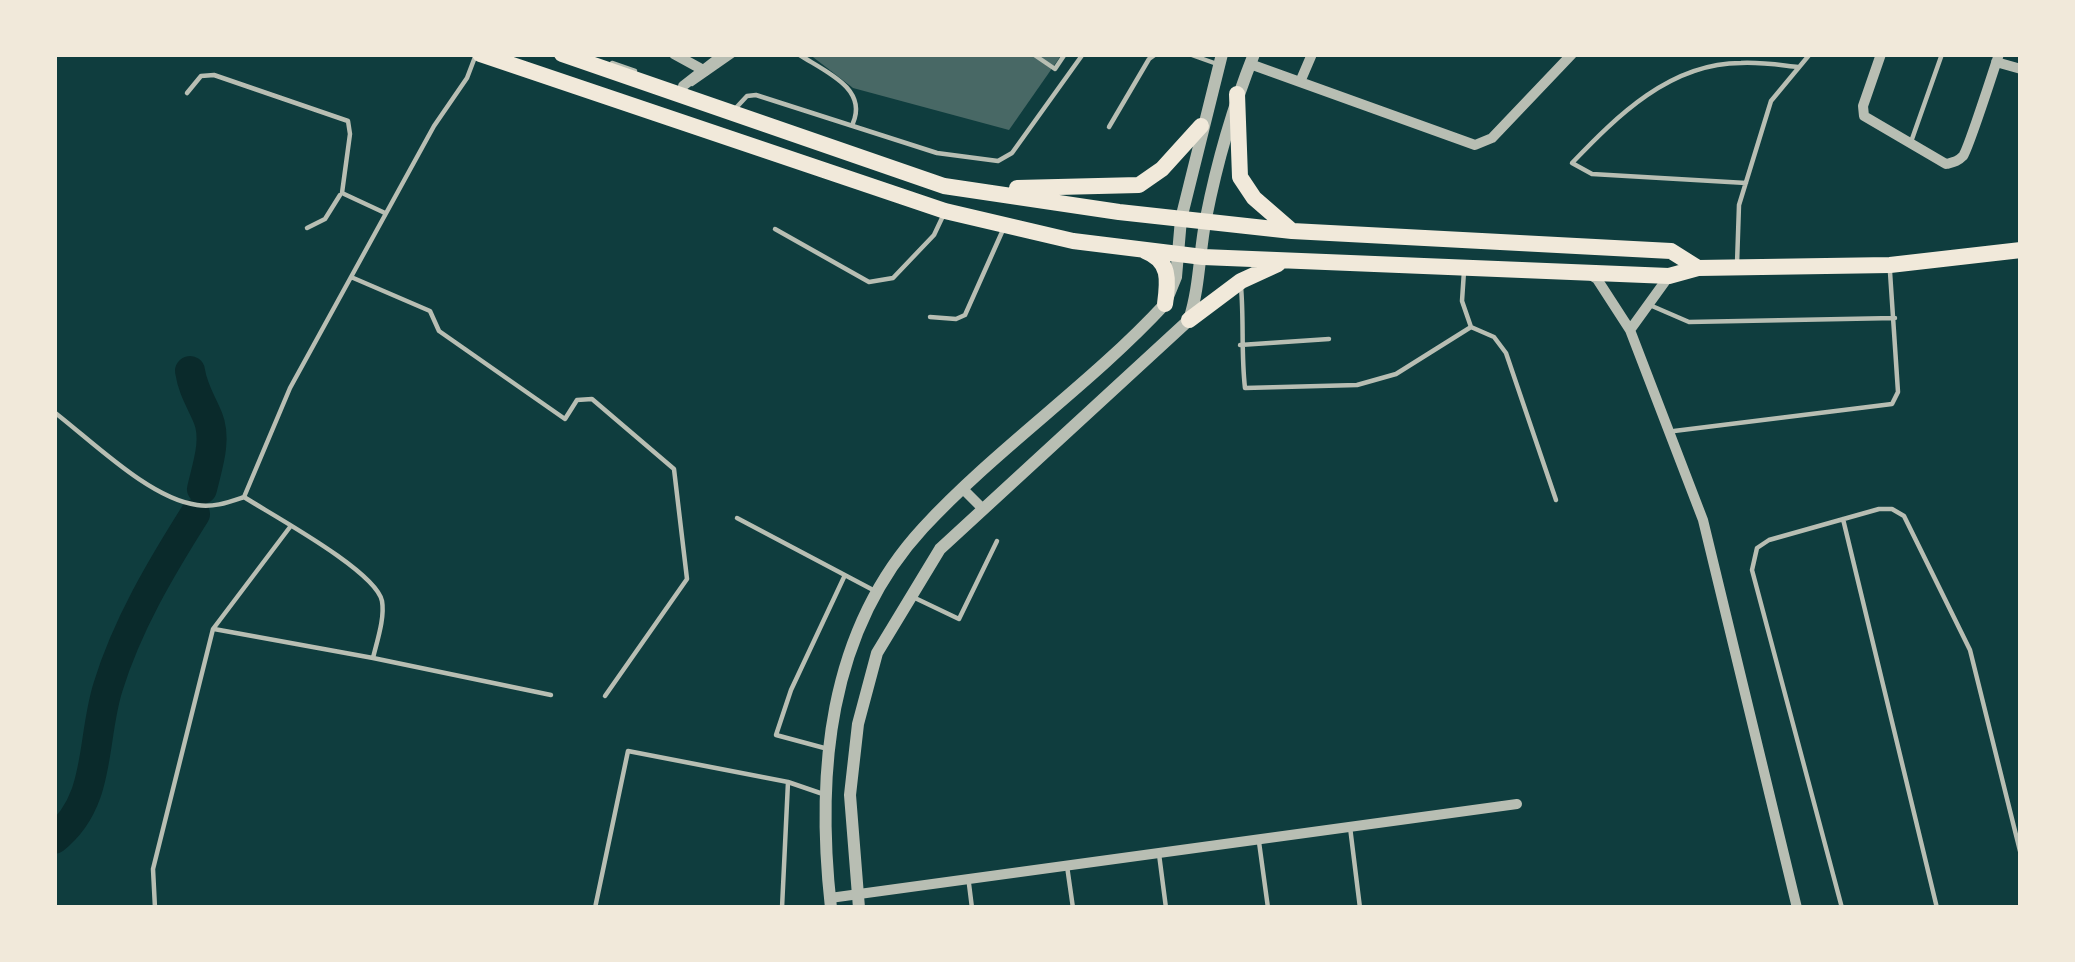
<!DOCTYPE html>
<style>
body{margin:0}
#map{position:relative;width:2075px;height:962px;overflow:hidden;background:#0f3d3e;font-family:"DejaVu Sans",sans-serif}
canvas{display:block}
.frame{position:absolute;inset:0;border:57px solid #f1e9da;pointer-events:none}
</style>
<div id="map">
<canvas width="2075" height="962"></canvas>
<div class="frame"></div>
</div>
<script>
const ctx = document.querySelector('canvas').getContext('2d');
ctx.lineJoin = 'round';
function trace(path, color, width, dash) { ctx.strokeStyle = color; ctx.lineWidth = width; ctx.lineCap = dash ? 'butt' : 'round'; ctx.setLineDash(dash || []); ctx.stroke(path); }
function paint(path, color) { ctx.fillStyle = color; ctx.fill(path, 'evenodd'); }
const river = new Path2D(`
 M 190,371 C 193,390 201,401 208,418 C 217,440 207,467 202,489
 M 54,839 C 102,801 91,741 108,687 C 127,625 161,568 195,514`);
const building = new Path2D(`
 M 809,54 L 1062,54 L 1009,130 L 853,88 Z`);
const service = new Path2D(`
 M 798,54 C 824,71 868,88 853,123
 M 1033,54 L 1055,69 L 1065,54
 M 1189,54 L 1217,64
 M 612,63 L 635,71
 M 692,84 L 735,54
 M 187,93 L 201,76 L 214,75 L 348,121 L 350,134 L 342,193 L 385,213
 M 734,110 L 747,96 L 756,95 L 937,153 L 998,161 L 1012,153 L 1083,54
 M 1109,127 L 1149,59 L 1156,54
 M 1912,139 L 1942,54
 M 1746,183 L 1592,174 L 1572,163 C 1617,116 1670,63 1741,63 C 1760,62 1779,65 1798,67
 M 307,228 L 325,219 L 340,195
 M 775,229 L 869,282 L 893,278 L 934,235 L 942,218
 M 1737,264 L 1739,205 L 1771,101 L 1810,54
 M 1464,271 L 1462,301 L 1471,327 L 1494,337 L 1506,353 L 1556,500
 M 351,277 L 430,311 L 439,331 L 565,419 L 577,400 L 592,399 L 674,469 L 687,579 L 605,696
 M 1241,287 C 1244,321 1241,354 1245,388 L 1357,385 L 1396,374 L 1471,327
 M 1652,306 L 1689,322 L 1895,318
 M 930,317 L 956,319 L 965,315 L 1002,232
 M 1240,345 L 1329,339
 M 54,412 C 92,441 150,499 197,505 C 213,508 229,502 244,497 C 272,515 376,571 382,601 C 385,618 377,641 373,658 L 551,695
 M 1674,431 L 1892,404 L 1898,392 L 1890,272
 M 244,497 L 290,388 L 434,126 L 467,78 L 475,57
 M 737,518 L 875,591
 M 1843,519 L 1937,908
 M 915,598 L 959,619 L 997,541
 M 214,629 L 373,658
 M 828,749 L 776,735 L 791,690 L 845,575
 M 1350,827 L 1360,908
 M 1259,842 L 1268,908
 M 1159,854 L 1166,908
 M 1067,866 L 1073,908
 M 969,884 L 972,908
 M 155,908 L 153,869 L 213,629 L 290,527
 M 595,908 L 628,751 L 788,782 L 823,794
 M 782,908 L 788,782
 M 1842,908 L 1752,570 L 1757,548 L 1769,540 L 1879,509 L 1892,509 L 1904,516 L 1970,650 L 2021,855`);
const minor = new Path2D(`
 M 674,54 L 705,71
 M 1881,54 L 1863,106 L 1864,116 L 1946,164 C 1954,162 1957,162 1963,156 C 1968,150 1994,69 1999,54
 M 1996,62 L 2021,69
 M 1250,64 L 1475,145 L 1492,138 L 1572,54
 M 1300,82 L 1312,54
 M 683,86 L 724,54
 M 1587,273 L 1597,279 L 1630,330 L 1703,520 L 1797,908
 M 1630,330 L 1669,276
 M 963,489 L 982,508
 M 830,898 L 1517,804`);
const tertiary = new Path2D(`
 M 831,908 C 816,775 827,632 923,528 C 997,448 1090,385 1165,304 L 1176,277 L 1181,219 L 1222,54
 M 859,908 L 850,795 L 858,724 L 877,653 L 940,549 L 1189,320 C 1200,286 1199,252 1206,218 C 1217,162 1233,107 1254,54`);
const primary = new Path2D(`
 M 480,54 L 945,211 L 1073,241 L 1203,257 L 1669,276 L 1698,268 L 1890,265 L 2021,250
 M 562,54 L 944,186 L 1119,212 L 1292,231 L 1671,251 L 1698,268
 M 1237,94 L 1240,177 L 1254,198 L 1292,231
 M 1017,188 L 1139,185 L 1162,169 L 1201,126
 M 1145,251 C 1171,261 1168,281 1165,304
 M 1189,320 L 1241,281 L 1278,264`);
trace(river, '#0a2a2b', 30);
paint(building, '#486865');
trace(service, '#b8beb3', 4.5);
trace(minor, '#b8beb3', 10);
trace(tertiary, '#b8beb3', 12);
trace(primary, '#f1e9da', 16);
</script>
